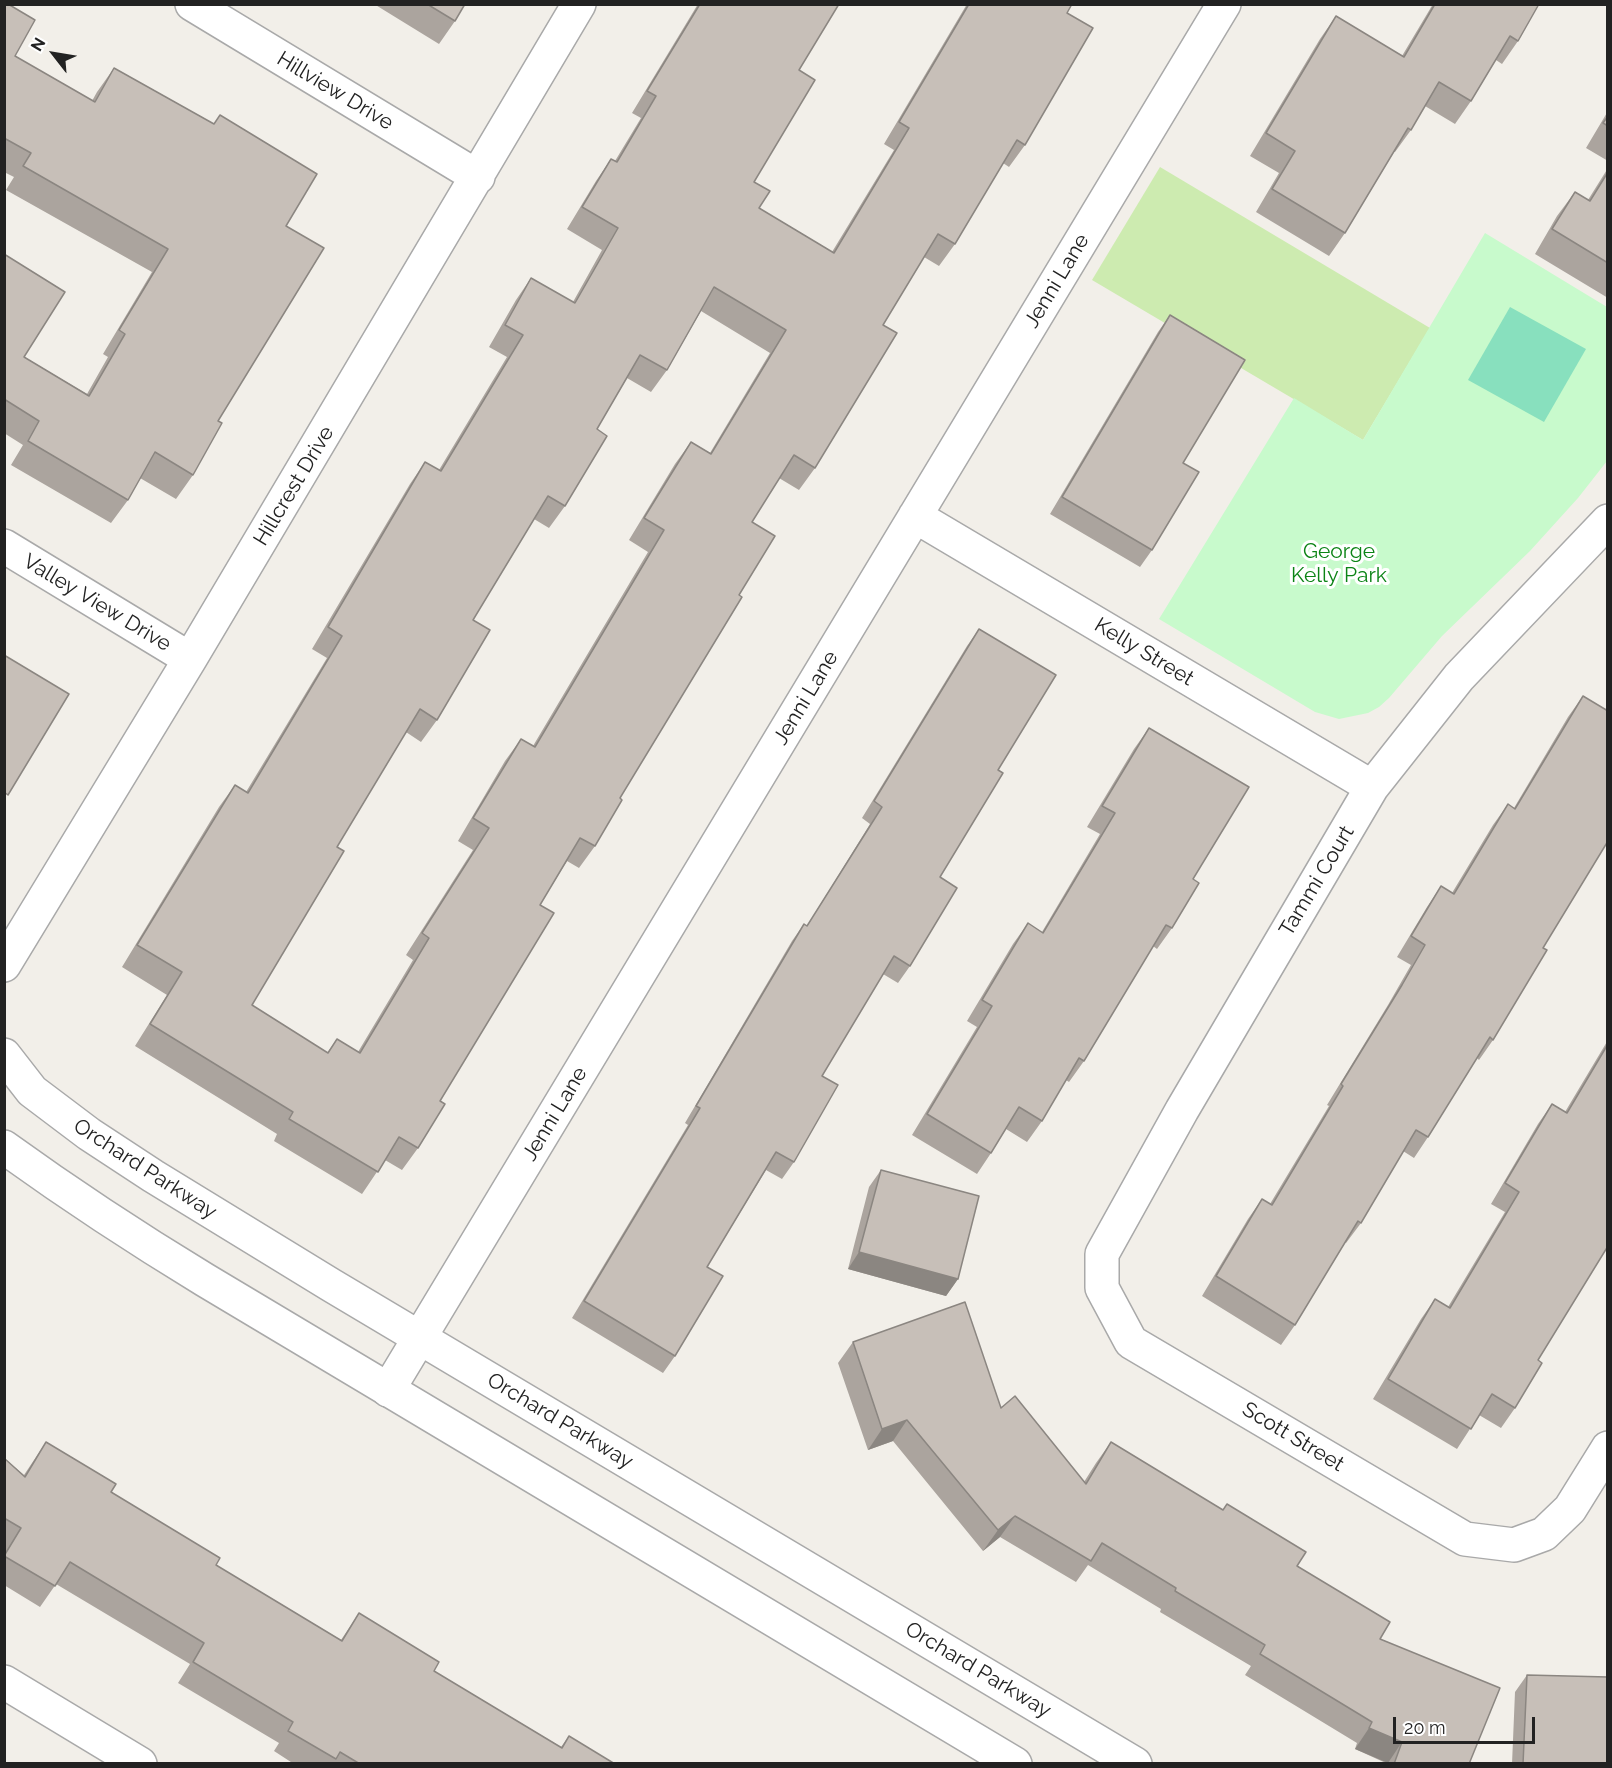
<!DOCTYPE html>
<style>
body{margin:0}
#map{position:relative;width:1612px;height:1768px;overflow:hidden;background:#f2efe9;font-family:Raleway,sans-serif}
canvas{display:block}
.frame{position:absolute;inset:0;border:6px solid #222;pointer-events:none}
.north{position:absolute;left:24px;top:24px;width:60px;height:60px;-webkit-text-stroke:4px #fff;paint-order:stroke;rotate:301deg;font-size:16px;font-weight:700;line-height:24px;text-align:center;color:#222}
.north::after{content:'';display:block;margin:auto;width:21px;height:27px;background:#222;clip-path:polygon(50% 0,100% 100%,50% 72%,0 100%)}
.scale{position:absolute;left:1393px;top:1717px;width:142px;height:27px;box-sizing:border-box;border:3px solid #222;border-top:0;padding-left:8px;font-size:18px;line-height:21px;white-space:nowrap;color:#222;-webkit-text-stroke:4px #fff;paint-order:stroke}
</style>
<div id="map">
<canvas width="1612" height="1768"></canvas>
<div class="frame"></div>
<div class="north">N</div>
<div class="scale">20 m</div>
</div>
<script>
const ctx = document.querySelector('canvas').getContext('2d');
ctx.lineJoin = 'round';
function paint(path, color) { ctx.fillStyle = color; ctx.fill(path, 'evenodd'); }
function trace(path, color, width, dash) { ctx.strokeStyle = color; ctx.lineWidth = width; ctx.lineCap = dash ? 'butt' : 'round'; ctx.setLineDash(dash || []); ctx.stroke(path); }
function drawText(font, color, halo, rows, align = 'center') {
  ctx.font = font + ' Raleway,sans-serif'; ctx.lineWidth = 6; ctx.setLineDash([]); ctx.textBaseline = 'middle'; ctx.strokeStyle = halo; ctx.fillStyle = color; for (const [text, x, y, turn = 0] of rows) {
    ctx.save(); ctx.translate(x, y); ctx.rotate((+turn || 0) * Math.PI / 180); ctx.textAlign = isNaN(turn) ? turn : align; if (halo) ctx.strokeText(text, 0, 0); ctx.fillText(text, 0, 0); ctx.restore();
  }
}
const grass = new Path2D(`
 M 1160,167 L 1430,328 L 1363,440 L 1092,280 Z`);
const park = new Path2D(`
 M 1485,233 L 1607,307 L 1607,461 L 1578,498 L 1530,551 L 1442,636 L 1389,698 L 1379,707 L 1368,713 L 1339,719 L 1315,712 L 1159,619 L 1294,398 L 1363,440 Z`);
const pitch = new Path2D(`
 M 1510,307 L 1586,349 L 1544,422 L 1468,380 Z`);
const minor = new Path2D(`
 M 192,4 L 478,177
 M 915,516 L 1372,787
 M 1608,521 L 1459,677 L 1372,787 L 1182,1110 L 1102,1254 L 1102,1288 L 1131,1342 L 1465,1539 L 1514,1545 L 1544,1534 L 1570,1509 L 1608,1448
 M 4,546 L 190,659
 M 4,965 L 190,659 L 579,4
 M 388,1390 L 1224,4
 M 4,1682 L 140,1764`);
const tertiary = new Path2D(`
 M 4,1055 L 32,1091 L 89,1134 L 153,1176 L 331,1285 L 1135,1764
 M 4,1147 C 69,1194 136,1238 205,1280 L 1015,1764`);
const wall = new Path2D(`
 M 4,4 L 15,56 L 92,101 L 97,92 L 114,68 L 214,124 L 220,115 L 286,226 L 218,421 L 193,475 L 176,499 L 140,478 L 128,500 L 111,523 L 11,465 L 23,445 L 4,433 L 4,254 L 24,357 L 87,394 L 108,357 L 103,354 L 152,272 L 6,190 L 14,177 L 4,172 Z
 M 374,4 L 465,4 L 455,21 L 439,44 Z
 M 698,4 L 839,4 L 799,70 L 754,182 L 759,208 L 832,252 L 894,150 L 884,144 L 967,4 L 1072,4 L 1067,13 L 1025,145 L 1009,167 L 1003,163 L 955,244 L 939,266 L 924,257 L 883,325 L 815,468 L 799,490 L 779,478 L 752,522 L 739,595 L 620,798 L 595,846 L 579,868 L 567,861 L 540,905 L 440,1101 L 418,1148 L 402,1170 L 385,1160 L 362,1194 L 274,1141 L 277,1134 L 135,1046 L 167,995 L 122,967 L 219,807 L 235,785 L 246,792 L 327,658 L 312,649 L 410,484 L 425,462 L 439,470 L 507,357 L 489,347 L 516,300 L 531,278 L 573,302 L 602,250 L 567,229 L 596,181 L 611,159 L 615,161 L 641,118 L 632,113 ZM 701,311 L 770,353 L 710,453 L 691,442 L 675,464 L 629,540 L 648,552 L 533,746 L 521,739 L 505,761 L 458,841 L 473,850 L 406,955 L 413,960 L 358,1052 L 337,1039 L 327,1053 L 252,1005 L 337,847 L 406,732 L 421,742 L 437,720 L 473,620 L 534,519 L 549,528 L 565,506 L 597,429 L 627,378 L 651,392 L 667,370 Z
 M 1433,4 L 1539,4 L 1518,41 L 1502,64 L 1496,60 L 1471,101 L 1455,124 L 1425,106 L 1411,130 L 1395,152 L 1394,152 L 1345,233 L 1329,256 L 1256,212 L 1279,173 L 1250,156 L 1320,39 L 1336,16 L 1402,56 Z
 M 1608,111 L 1608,161 L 1586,148 Z
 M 1608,168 L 1608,298 L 1535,254 L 1557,216 L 1575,192 L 1588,200 Z
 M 1170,315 L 1152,550 L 1140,567 L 1050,514 L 1158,332 Z
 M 979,629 L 998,770 L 940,877 L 910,966 L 898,983 L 883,974 L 822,1076 L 794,1162 L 782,1179 L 766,1170 L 707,1267 L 675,1356 L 663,1373 L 572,1318 L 688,1125 L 685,1123 L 792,941 L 804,924 L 807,926 L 870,824 L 862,818 L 967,646 Z
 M 1583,696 L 1543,948 L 1493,1040 L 1479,1060 L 1477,1058 L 1428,1137 L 1414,1158 L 1403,1151 L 1361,1223 L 1346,1243 L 1345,1242 L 1295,1325 L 1281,1345 L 1202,1296 L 1248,1219 L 1262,1199 L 1270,1204 L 1329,1106 L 1327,1105 L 1388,1005 L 1411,965 L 1397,957 L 1427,907 L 1441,886 L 1452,893 L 1493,825 L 1508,804 L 1514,808 L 1568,717 Z
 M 1149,728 L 1193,879 L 1172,928 L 1157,949 L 1153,946 L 1084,1061 L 1069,1082 L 1066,1080 L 1042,1121 L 1027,1142 L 1006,1129 L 991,1153 L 977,1174 L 912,1135 L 977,1027 L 967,1021 L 1013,944 L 1028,923 L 1042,932 L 1100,834 L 1087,827 L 1134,749 Z
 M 1608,1040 L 1608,1246 L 1538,1360 L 1515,1408 L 1501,1428 L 1479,1415 L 1457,1449 L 1373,1399 L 1421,1319 L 1435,1299 L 1448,1307 L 1505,1212 L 1491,1204 L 1538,1124 L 1552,1104 L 1565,1112 Z
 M 881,1170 L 958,1279 L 946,1296 L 848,1269 L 869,1187 Z
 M 853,1342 L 1001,1408 L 1084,1482 L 1096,1463 L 1111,1442 L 1223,1510 L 1227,1504 L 1380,1639 L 1469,1764 L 1388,1764 L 1355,1749 L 1357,1743 L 1245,1675 L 1251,1666 L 1160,1612 L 1161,1609 L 1088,1565 L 1076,1582 L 1000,1537 L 983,1551 L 893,1441 L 868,1450 L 838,1363 Z
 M 46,1442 L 111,1492 L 216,1565 L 341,1640 L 359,1613 L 434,1671 L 561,1747 L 569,1736 L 615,1764 L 294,1764 L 274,1751 L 279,1743 L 178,1683 L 190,1664 L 56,1584 L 40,1607 L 4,1585 L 4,1552 L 6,1549 L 4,1548 L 4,1458 L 24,1475 Z
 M 1527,1675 L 1608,1764 L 1512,1764 L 1515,1692 Z`);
const shadedWall = new Path2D(`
 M 859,1252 L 958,1279 L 946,1296 L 848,1269 Z
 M 907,1420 L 893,1441 L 868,1450 L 882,1429 Z
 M 1015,1516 L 1000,1537 L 983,1551 L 998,1530 Z
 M 1369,1728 L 1402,1742 L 1388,1763 L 1355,1749 Z`);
const building = new Path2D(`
 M 4,4 L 8,4 L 35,20 L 15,56 L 95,102 L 114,68 L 214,124 L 220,115 L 317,174 L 286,226 L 324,248 L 218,421 L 222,423 L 193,475 L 155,452 L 128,500 L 28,441 L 39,421 L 4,399 L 4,254 L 65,292 L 24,357 L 89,396 L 125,334 L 119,330 L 168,249 L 23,166 L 31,153 L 4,138 Z
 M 427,4 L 465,4 L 455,21 Z
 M 700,4 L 839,4 L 799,70 L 815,80 L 754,182 L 770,191 L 759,208 L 834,253 L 909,128 L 899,122 L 969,4 L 1072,4 L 1067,13 L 1093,28 L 1025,145 L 1017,140 L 955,244 L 938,234 L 883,325 L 897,333 L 815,468 L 794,455 L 752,522 L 775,536 L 739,595 L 742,597 L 620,798 L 622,800 L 595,846 L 580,838 L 540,905 L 554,913 L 440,1101 L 445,1104 L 418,1148 L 399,1137 L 378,1172 L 289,1119 L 293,1112 L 150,1024 L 182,972 L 137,945 L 235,785 L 248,793 L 342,636 L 328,627 L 425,462 L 441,471 L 523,335 L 505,325 L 531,278 L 575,303 L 618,228 L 582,207 L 611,159 L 617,162 L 656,96 L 647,91 ZM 714,287 L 786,330 L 711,454 L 691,442 L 644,518 L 664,530 L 535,747 L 521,739 L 473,818 L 489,828 L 422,933 L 429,938 L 360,1053 L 337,1039 L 328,1053 L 252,1005 L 344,851 L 337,847 L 420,709 L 437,720 L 490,630 L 473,620 L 548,496 L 565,506 L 607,436 L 597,429 L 640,355 L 667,370 Z
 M 1435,4 L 1539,4 L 1518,41 L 1510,36 L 1471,101 L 1439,82 L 1411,130 L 1408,128 L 1345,233 L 1272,189 L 1295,151 L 1266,133 L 1336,16 L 1404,57 Z
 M 1608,116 L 1608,126 L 1603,123 Z
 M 1608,172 L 1608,263 L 1552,229 L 1575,192 L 1590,201 Z
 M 1170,315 L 1245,360 L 1183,463 L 1199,472 L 1152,550 L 1062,497 Z
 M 979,629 L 1056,675 L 998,770 L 1003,773 L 940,877 L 957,888 L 910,966 L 894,956 L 822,1076 L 838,1085 L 794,1162 L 776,1152 L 707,1267 L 723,1276 L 675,1356 L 584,1301 L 700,1108 L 696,1106 L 804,924 L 807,926 L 882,807 L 874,801 Z
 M 4,655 L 69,694 L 8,795 L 4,792 Z
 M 1583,696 L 1608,711 L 1608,841 L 1543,948 L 1547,950 L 1493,1040 L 1490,1037 L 1428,1137 L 1416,1130 L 1361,1223 L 1358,1221 L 1295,1325 L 1216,1276 L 1262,1199 L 1272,1205 L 1343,1086 L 1341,1084 L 1402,985 L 1425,945 L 1411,936 L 1441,886 L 1454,894 L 1508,804 L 1515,809 Z
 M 1149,728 L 1249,787 L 1193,879 L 1199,883 L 1172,928 L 1166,925 L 1084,1061 L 1079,1058 L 1042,1121 L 1019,1107 L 991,1153 L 927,1114 L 992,1006 L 982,1000 L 1028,923 L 1043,933 L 1115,813 L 1102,806 Z
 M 1608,1044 L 1608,1246 L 1538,1360 L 1542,1363 L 1515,1408 L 1492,1394 L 1471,1429 L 1388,1379 L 1435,1299 L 1450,1308 L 1519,1192 L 1505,1183 L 1552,1104 L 1567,1113 Z
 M 881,1170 L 979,1196 L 958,1279 L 859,1252 Z
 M 965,1302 L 1001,1408 L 1015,1396 L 1086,1484 L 1111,1442 L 1223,1510 L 1227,1504 L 1306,1552 L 1297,1566 L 1390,1622 L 1380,1639 L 1500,1688 L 1469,1764 L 1394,1764 L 1402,1742 L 1369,1728 L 1372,1722 L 1260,1654 L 1265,1645 L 1175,1591 L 1176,1588 L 1102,1543 L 1091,1561 L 1015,1516 L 998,1530 L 907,1420 L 882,1429 L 853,1342 Z
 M 46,1442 L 116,1484 L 111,1492 L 220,1558 L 216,1565 L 342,1641 L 359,1613 L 439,1662 L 434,1671 L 562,1748 L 569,1736 L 615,1764 L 360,1764 L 340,1752 L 336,1759 L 288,1731 L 293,1722 L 193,1662 L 204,1643 L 70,1562 L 55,1586 L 4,1556 L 21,1528 L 4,1518 L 4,1458 L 25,1477 Z
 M 1527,1675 L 1608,1677 L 1608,1764 L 1523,1764 Z`);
const streetNames = [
 ["Hillview Drive",335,91,31],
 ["Jenni Lane",1057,281,-59],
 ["Hillcrest Drive",294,486,-59],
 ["Valley View Drive",97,603,31],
 ["Kelly Street",1144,652,31],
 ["Jenni Lane",806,698,-59],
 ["Tammi Court",1317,881,-59],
 ["Jenni Lane",555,1114,-59],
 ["Orchard Parkway",145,1169,33],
 ["Orchard Parkway",560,1421,31],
 ["Scott Street",1293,1437,31],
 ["Orchard Parkway",978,1670,31]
];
const parkNames = [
 ["George",1339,552],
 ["Kelly Park",1339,576]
];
paint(grass, '#cdebb0');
paint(park, '#c8facc');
paint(pitch, '#88e0be');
trace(minor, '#a9a9a9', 36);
trace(tertiary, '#a9a9a9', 36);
trace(minor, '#fff', 33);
trace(tertiary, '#fff', 33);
paint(wall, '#aba49e');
paint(shadedWall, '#8b8681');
paint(building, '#c7bfb8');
trace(building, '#8b8681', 1.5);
drawText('21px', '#222', '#fff', streetNames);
drawText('21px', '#0c8416', '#fff', parkNames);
</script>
